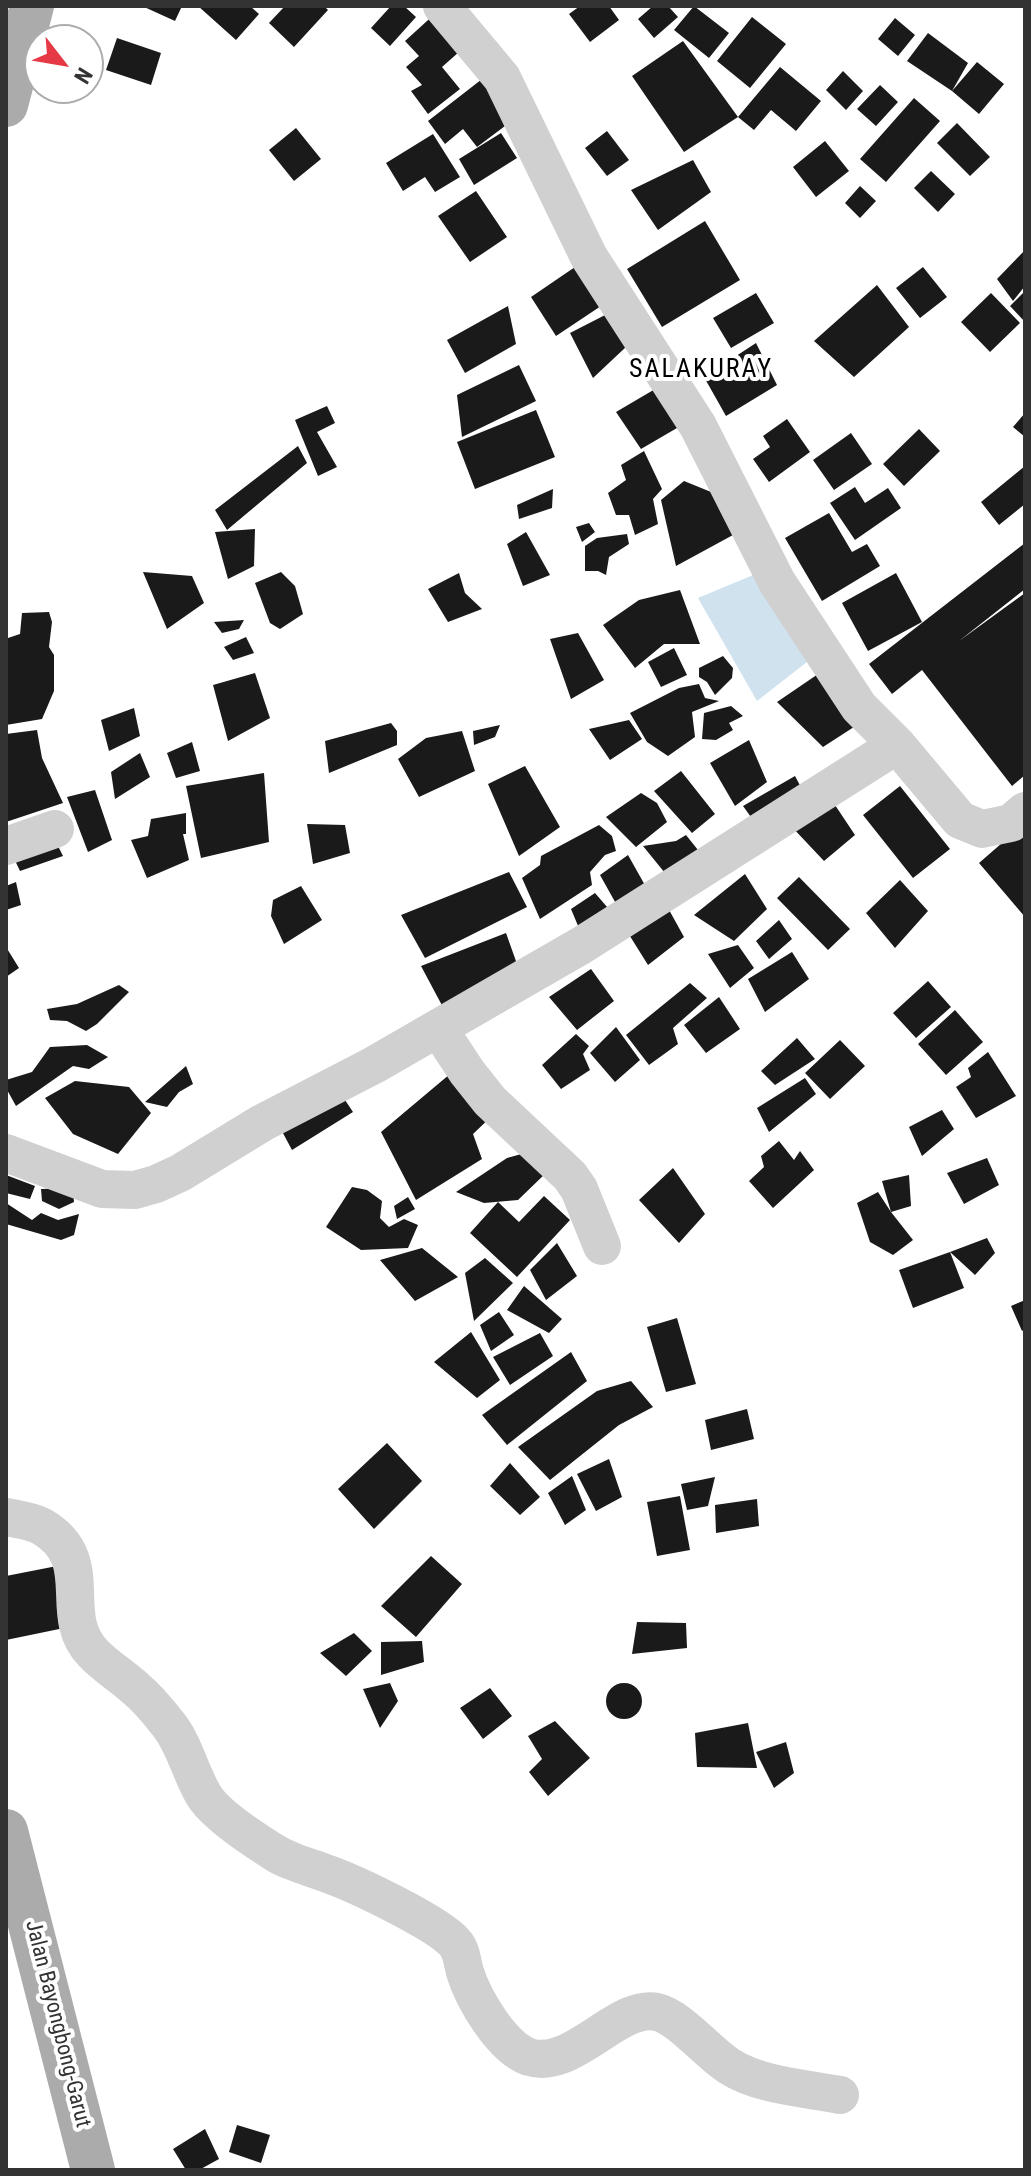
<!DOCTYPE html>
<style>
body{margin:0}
#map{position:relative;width:1031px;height:2176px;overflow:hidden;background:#fff;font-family:"Roboto Condensed",sans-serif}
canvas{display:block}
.frame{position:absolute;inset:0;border:8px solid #333;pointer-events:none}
.north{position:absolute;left:24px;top:24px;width:80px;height:80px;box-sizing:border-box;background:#fff;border:2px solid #adadad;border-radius:50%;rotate:121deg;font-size:22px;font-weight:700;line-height:32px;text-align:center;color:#333}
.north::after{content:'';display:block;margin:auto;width:28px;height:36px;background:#e63946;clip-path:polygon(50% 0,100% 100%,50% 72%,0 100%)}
</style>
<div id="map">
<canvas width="1031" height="2176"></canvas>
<div class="frame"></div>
<div class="north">N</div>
</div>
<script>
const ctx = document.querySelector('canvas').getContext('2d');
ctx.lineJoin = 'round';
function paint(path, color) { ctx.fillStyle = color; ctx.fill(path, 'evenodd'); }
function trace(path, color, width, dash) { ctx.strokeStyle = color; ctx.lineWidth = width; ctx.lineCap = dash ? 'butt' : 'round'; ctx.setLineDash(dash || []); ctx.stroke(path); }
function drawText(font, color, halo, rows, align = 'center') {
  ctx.font = font + ' "Roboto Condensed",sans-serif'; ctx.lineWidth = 8; ctx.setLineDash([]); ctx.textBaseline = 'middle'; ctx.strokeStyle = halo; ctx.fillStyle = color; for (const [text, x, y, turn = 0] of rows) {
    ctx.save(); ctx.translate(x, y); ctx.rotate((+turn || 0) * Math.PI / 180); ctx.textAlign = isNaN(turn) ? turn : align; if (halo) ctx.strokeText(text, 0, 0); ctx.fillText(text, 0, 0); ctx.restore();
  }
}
const water = new Path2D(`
 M 758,573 L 812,658 L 757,701 L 698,598 Z`);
const building = new Path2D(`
 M 142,6 L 182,6 L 175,21 Z
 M 198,6 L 250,6 L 259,14 L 236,40 Z
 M 285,6 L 324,6 L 328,10 L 294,47 L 269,23 Z
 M 391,6 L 404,6 L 416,17 L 390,46 L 371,28 Z
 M 580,6 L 609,6 L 619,20 L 590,42 L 569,14 Z
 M 653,6 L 668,6 L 678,17 L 654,38 L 638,19 Z
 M 694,6 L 729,33 L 709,58 L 674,30 Z
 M 438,11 L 468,44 L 442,67 L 460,89 L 428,114 L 411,91 L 422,85 L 406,67 L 419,56 L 405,41 Z
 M 752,17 L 786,44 L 750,88 L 717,61 Z
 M 895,18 L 915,35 L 898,56 L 878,39 Z
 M 928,33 L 968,63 L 952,91 L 977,62 L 1004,84 L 979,114 L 952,91 L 907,61 Z
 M 117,38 L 161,53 L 151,85 L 106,70 Z
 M 683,41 L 738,117 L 780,67 L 821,101 L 796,131 L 771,110 L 754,130 L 738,117 L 684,152 L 632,76 Z
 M 843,71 L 863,91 L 846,110 L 826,90 Z
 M 486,76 L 517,117 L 477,147 L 463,129 L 445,144 L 428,121 Z
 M 880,85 L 898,102 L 876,126 L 857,109 Z
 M 914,98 L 940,121 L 886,182 L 860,159 Z
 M 957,123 L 990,157 L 970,176 L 937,143 Z
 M 296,128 L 321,159 L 294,181 L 269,150 Z
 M 607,131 L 629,160 L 607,176 L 585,148 Z
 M 501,133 L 517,158 L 474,185 L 459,159 Z
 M 433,134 L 460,177 L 435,192 L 425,177 L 403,191 L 386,163 Z
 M 825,141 L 849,171 L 816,197 L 793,167 Z
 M 693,160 L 711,192 L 658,230 L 631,190 Z
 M 931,171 L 955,194 L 938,212 L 914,188 Z
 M 860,186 L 876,201 L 860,218 L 845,203 Z
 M 476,191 L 507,237 L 470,262 L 438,216 Z
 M 705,221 L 740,280 L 662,327 L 627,269 Z
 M 1025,250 L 1025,286 L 1013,301 L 997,279 Z
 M 575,267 L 601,306 L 556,336 L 531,297 Z
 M 923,267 L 947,297 L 920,318 L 896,288 Z
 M 877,285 L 909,327 L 854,377 L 814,341 Z
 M 1025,291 L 1025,322 L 1010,306 Z
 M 756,293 L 774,323 L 731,348 L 713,318 Z
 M 991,293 L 1020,323 L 990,352 L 961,322 Z
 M 508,306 L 516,344 L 465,373 L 447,340 Z
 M 609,313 L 627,346 L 593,378 L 570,333 Z
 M 756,343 L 777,385 L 726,416 L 704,377 Z
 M 519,365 L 536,401 L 462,437 L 457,395 Z
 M 667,382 L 689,421 L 641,449 L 616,412 Z
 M 327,406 L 335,423 L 317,432 L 337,467 L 318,476 L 295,420 Z
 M 536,410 L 555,457 L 475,489 L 457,442 Z
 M 1025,413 L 1025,437 L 1013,427 Z
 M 787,419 L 810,452 L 769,482 L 753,459 L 770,447 L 763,436 Z
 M 919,429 L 940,451 L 904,486 L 883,464 Z
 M 851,433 L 872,464 L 834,490 L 813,460 Z
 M 298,446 L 307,463 L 227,530 L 215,510 Z
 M 644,451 L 662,489 L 653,499 L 658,524 L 635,535 L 629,515 L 616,515 L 608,493 L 626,480 L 621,465 Z
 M 1025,466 L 1025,504 L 999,525 L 981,502 Z
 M 684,481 L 716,494 L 744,529 L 676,566 L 661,500 Z
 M 855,487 L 865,503 L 888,488 L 901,508 L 855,540 L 830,503 Z
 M 553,489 L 552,508 L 519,519 L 517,505 Z
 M 829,513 L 852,552 L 867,544 L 880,566 L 822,601 L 785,538 Z
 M 589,523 L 595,532 L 582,542 L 576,527 Z
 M 255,529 L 254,566 L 228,579 L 215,532 Z
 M 526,532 L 550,575 L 523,586 L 507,544 Z
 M 627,534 L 629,544 L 609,557 L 606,575 L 598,571 L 585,571 L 585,546 L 597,538 Z
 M 1025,543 L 1025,589 L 959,641 L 1025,593 L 1025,775 L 1012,786 L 922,670 L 892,694 L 869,664 Z
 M 143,572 L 192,576 L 204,603 L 167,629 Z
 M 281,572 L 295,586 L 303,614 L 280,629 L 270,623 L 255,583 Z
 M 459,573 L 465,593 L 482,609 L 448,622 L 428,589 Z
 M 896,573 L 922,622 L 868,651 L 842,603 Z
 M 680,590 L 700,644 L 664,644 L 635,668 L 603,625 L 639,600 Z
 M 49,612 L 52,622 L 49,647 L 54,655 L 54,691 L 42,719 L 6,725 L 8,638 L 20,634 L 22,613 Z
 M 244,620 L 239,629 L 222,633 L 214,622 Z
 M 578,633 L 604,680 L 571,699 L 550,639 Z
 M 246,637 L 254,653 L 233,660 L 224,647 Z
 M 674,648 L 687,675 L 661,687 L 648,662 Z
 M 723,656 L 733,668 L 732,678 L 715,695 L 707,682 L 699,677 L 699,668 Z
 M 824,670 L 857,725 L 823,747 L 777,702 Z
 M 255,673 L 270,718 L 228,741 L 213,685 Z
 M 699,684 L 705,698 L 719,701 L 692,712 L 695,737 L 668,756 L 647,742 L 630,713 L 679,688 Z
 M 731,706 L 743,716 L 729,723 L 733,730 L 716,740 L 702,739 L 704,713 Z
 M 134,708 L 140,736 L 109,751 L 101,720 Z
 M 629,720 L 642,739 L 610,760 L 589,729 Z
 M 391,723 L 397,731 L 397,745 L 329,773 L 325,741 Z
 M 500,725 L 495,737 L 474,745 L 473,731 Z
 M 37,730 L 42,758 L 63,803 L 6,822 L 6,734 Z
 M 462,731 L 475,771 L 419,797 L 398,759 L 426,738 Z
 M 749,740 L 767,782 L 735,806 L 710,763 Z
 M 192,742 L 200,771 L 176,778 L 167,753 Z
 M 140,753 L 150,777 L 115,799 L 111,772 Z
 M 525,766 L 560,827 L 519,856 L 488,784 Z
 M 681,771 L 715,814 L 692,833 L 654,791 Z
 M 264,773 L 269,842 L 201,858 L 186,786 Z
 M 795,776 L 804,793 L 756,824 L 743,806 Z
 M 900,786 L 950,849 L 913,878 L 863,815 Z
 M 95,790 L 112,840 L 88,852 L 67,797 Z
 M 641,793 L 657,803 L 667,822 L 636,847 L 606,817 Z
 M 829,796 L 855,835 L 824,861 L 791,826 Z
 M 186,813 L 186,834 L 183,834 L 189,860 L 147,878 L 131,840 L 148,836 L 151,819 Z
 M 1025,823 L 1025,917 L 979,863 Z
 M 307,824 L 345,825 L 350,853 L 313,864 Z
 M 599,825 L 612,836 L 616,851 L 605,855 L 590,872 L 592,885 L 540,919 L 522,878 L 540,865 L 541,856 Z
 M 686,835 L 702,855 L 669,878 L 643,846 L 676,841 Z
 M 54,838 L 63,856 L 20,871 L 10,850 Z
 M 628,855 L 646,887 L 619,909 L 600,875 Z
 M 509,872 L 527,907 L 425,958 L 401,915 Z
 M 745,874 L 767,909 L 734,941 L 694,915 Z
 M 799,877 L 850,929 L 828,950 L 777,898 Z
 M 900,880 L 928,911 L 895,948 L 866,913 Z
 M 16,882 L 21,905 L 6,910 L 6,886 Z
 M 301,886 L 322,920 L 284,944 L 271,916 L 273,900 Z
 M 595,893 L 614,915 L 581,933 L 571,909 Z
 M 668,908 L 684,937 L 648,965 L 628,933 Z
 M 779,920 L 792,939 L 769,959 L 756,941 Z
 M 506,933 L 517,964 L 445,1011 L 421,966 Z
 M 738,945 L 754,968 L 730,988 L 708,954 Z
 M 6,947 L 19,968 L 6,977 Z
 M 792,952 L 809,979 L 765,1012 L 748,979 Z
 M 591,969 L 614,1001 L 577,1030 L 549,997 Z
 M 928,981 L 951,1007 L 916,1038 L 893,1013 Z
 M 690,983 L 707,998 L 673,1028 L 678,1044 L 649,1065 L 626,1035 Z
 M 119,985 L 129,992 L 97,1024 L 86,1031 L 67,1021 L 50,1020 L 47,1009 L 77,1004 Z
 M 719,997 L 740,1029 L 706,1053 L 684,1025 Z
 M 955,1010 L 983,1042 L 946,1075 L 918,1044 Z
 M 616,1027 L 640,1060 L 615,1082 L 590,1053 Z
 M 576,1034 L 589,1046 L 583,1054 L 590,1070 L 561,1089 L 542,1065 Z
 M 797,1038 L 815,1059 L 775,1085 L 761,1071 Z
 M 840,1040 L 865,1066 L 830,1099 L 805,1073 Z
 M 87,1045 L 108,1057 L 89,1069 L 73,1066 L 16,1106 L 6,1088 L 6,1080 L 32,1072 L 50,1047 Z
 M 988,1052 L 1016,1096 L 976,1118 L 956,1087 L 971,1077 L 968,1068 Z
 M 186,1066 L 193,1084 L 179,1092 L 167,1107 L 145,1102 Z
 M 450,1074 L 495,1113 L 473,1134 L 482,1159 L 416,1200 L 381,1132 Z
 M 805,1078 L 816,1094 L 769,1132 L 757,1108 Z
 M 75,1081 L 129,1087 L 151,1113 L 118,1154 L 73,1134 L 45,1098 Z
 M 339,1091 L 353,1112 L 292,1150 L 277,1122 Z
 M 942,1110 L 954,1129 L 922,1156 L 909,1127 Z
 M 779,1141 L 794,1160 L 800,1151 L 814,1170 L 773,1208 L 749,1181 L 764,1167 L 761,1156 Z
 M 525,1153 L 547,1172 L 518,1200 L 484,1203 L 456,1192 L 507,1158 Z
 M 987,1158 L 999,1185 L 964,1204 L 947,1173 Z
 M 673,1168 L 705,1214 L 679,1243 L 639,1200 Z
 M 6,1175 L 35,1186 L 30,1199 L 6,1193 Z
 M 909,1175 L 911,1206 L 891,1212 L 913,1240 L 893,1255 L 870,1242 L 857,1203 L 878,1192 L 891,1212 L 882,1181 Z
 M 352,1187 L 367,1190 L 382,1201 L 380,1218 L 389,1227 L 404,1219 L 418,1225 L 408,1248 L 361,1250 L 326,1227 Z
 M 73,1188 L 74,1202 L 59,1209 L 42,1201 L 41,1189 Z
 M 544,1196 L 570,1220 L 517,1277 L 470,1233 L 498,1202 L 519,1222 Z
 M 408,1197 L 415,1209 L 397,1219 L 394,1206 Z
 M 6,1203 L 32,1220 L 41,1213 L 58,1220 L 79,1214 L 74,1235 L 61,1240 L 6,1224 Z
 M 987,1238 L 995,1253 L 975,1275 L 950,1252 Z
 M 557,1243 L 577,1276 L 546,1300 L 530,1270 Z
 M 422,1248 L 458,1277 L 415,1301 L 380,1260 Z
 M 950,1252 L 964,1288 L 913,1308 L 899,1270 Z
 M 485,1258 L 513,1283 L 474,1321 L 465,1273 Z
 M 524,1286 L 562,1319 L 549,1333 L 507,1310 Z
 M 1025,1300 L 1025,1329 L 1022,1331 L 1011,1306 Z
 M 499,1312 L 514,1335 L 491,1351 L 480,1325 Z
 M 677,1318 L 696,1384 L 666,1392 L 647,1327 Z
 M 471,1332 L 500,1380 L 477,1398 L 434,1362 Z
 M 540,1333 L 553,1356 L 510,1385 L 493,1357 Z
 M 571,1352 L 587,1381 L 507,1445 L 482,1415 Z
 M 631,1381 L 653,1407 L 619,1425 L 550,1480 L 518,1447 L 597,1391 Z
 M 747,1409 L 754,1439 L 711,1450 L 705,1420 Z
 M 387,1443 L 422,1481 L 374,1529 L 338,1489 Z
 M 609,1459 L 622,1497 L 596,1511 L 577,1474 Z
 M 510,1463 L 540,1497 L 520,1515 L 490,1486 Z
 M 572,1476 L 586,1510 L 565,1525 L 548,1493 Z
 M 715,1477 L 708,1506 L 687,1510 L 681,1484 Z
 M 680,1496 L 690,1550 L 657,1556 L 647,1502 Z
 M 757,1499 L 759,1526 L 716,1533 L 715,1505 Z
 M 431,1556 L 462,1584 L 416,1637 L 381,1606 Z
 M 57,1566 L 69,1627 L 6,1640 L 6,1576 Z
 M 637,1622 L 686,1623 L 687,1648 L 632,1654 Z
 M 354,1633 L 372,1651 L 346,1676 L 320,1653 Z
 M 422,1641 L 424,1662 L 381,1675 L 381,1642 Z
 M 390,1683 L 398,1701 L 380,1728 L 363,1689 Z
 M606 1701a18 18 0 1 1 36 0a18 18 0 1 1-36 0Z
 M 490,1688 L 512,1716 L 483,1739 L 460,1708 Z
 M 555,1721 L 590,1758 L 548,1796 L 529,1772 L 542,1759 L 528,1736 Z
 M 748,1723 L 757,1768 L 697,1767 L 695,1733 Z
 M 786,1742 L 794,1773 L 774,1788 L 756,1752 Z
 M 237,2125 L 270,2135 L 261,2163 L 229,2152 Z
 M 205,2129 L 219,2159 L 199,2170 L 186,2170 L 173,2149 Z`);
const street = new Path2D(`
 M 442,6 L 502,78 L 589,257 L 698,426 L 777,582 L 859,707 L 897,745 L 960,820 L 982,829 L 1011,823 L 1025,811
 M 6,846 L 55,829
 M 438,1028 L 467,1072 L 490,1101 L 570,1176 L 579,1189 L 602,1246
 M 6,1153 L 102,1189 L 135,1190 L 156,1184 L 180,1173 L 262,1123 L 374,1065 L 582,945 L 897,745
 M 6,1517 C 17,1519 31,1521 41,1526 C 100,1560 55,1613 93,1653 C 105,1666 122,1676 135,1688 C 147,1698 158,1711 168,1724 C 184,1743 190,1772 203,1794 C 213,1813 253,1839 272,1851 C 288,1862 310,1867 328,1874 C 356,1884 438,1923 455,1943 C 462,1951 462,1962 465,1972 C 473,1998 501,2047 529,2057 C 573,2071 618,2003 657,2012 C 681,2018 708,2053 729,2066 C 760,2086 805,2088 840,2095`);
const primary = new Path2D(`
 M 6,105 L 32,6
 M 6,1831 L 93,2170`);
const streetNames = [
 ["Jalan Bayongbong-Garut",57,2024,76]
];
const quarterNames = [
 ["SALAKURAY",701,370]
];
paint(water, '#cfe2ee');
paint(building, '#1a1a1a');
trace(street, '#d0d0d0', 38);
trace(primary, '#ababab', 44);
drawText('22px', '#333', '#fff', streetNames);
ctx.letterSpacing = '2px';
drawText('26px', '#000', '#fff', quarterNames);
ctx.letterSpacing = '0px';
</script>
